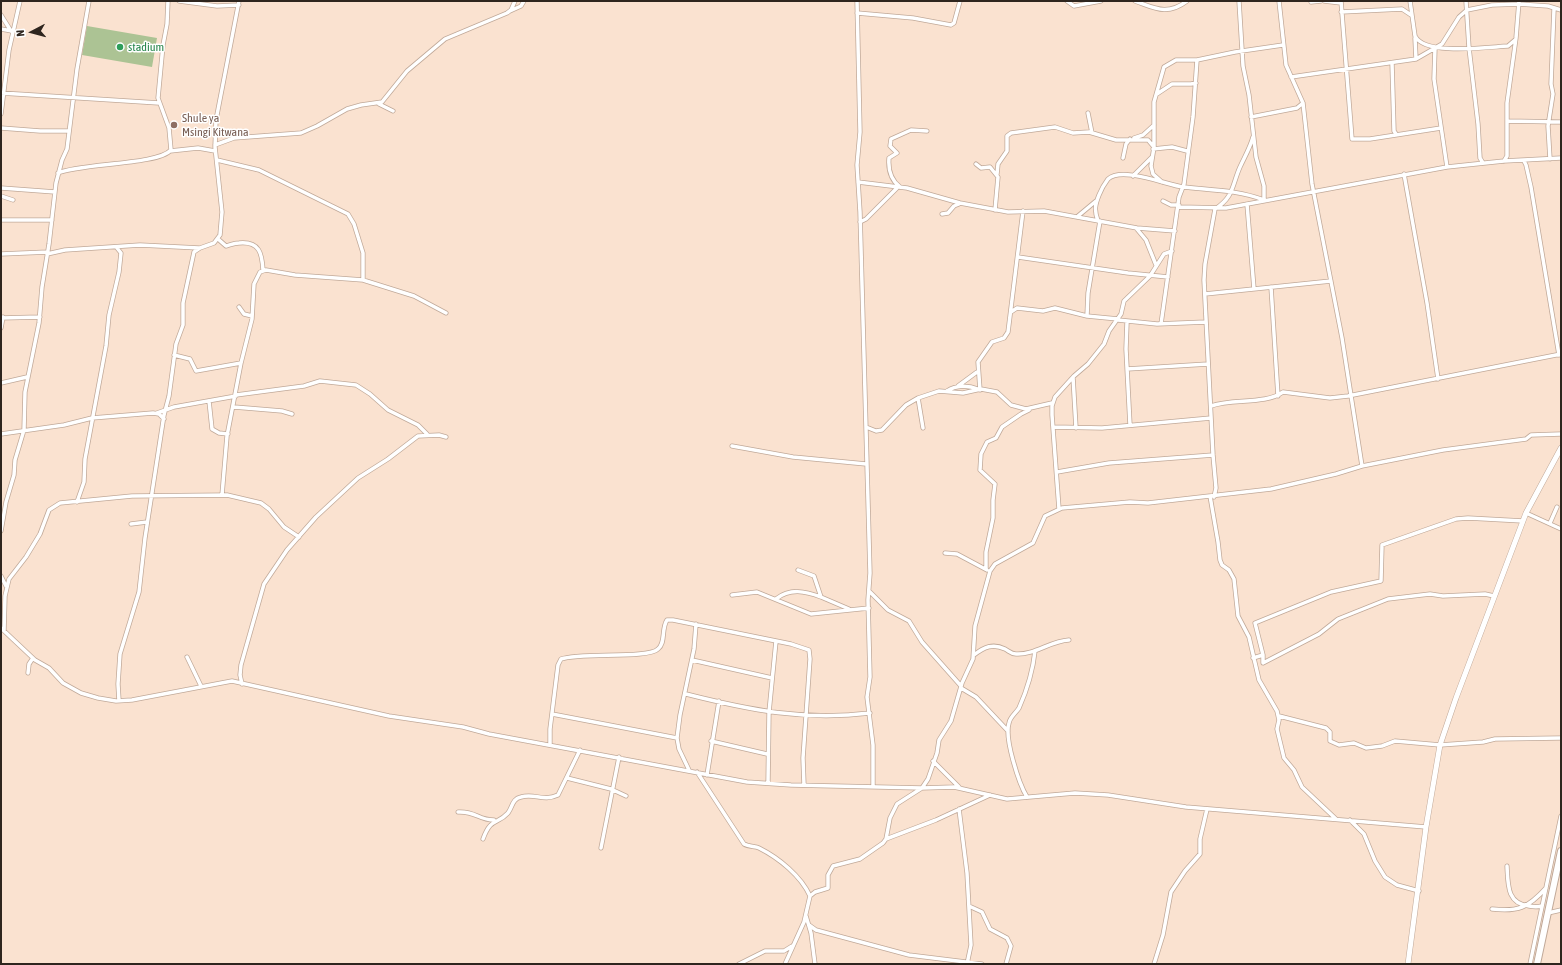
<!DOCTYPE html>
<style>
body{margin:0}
#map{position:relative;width:1562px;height:965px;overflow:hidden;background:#fae2d0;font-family:"Asap Condensed",sans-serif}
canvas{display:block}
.frame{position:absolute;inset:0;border:2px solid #2e251e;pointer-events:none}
.north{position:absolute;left:12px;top:12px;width:40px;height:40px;-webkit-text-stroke:3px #fff;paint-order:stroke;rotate:264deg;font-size:11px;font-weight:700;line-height:16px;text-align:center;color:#2e251e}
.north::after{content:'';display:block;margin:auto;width:14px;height:18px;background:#2e251e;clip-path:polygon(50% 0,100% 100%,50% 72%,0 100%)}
</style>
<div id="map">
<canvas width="1562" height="965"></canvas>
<div class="frame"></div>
<div class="north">N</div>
</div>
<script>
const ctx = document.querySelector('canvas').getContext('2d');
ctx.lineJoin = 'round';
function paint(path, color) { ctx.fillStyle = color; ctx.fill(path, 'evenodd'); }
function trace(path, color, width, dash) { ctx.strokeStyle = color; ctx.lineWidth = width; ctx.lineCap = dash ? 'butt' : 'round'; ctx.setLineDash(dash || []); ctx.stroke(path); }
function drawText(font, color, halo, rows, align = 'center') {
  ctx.font = font + ' "Asap Condensed",sans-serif'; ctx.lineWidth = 3; ctx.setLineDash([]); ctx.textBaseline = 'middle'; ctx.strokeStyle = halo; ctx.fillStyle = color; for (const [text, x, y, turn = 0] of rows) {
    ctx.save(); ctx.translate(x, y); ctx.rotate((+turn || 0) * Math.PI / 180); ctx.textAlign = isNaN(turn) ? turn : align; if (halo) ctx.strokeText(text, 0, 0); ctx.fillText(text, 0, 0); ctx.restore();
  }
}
const green = new Path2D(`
 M 87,26 L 157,38 L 152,67 L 82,55 Z`);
const street = new Path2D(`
 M 179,1 L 217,6 L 239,5
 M 857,1 L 860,132 L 857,165 L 860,212 L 870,573 L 868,600 L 870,677 L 867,697 L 873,745 L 873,786
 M 1067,1 L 1074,6 L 1101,1
 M 1135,1 C 1155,8 1167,16 1187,1
 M 1279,1 L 1286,65 L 1303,103 L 1312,184 L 1342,338 L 1362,466
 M 1324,1 L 1341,3
 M 1341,1 L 1352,139 L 1370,139 L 1441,128
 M 1410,1 L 1415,36 C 1425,56 1488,47 1508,46 L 1515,40
 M 1466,1 L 1469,48 L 1478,124 L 1480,158 L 1483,163
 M 1311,2 L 1321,1
 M 510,11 L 521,6 L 524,1
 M 1341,12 L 1402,9 L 1411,15
 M 857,13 L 913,18 L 951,25 L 954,23 L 960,1
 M 1,15 L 11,31
 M 1,29 L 12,31
 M 1415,38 L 1416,59
 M 1435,48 L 1434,79 L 1447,167
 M 1392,63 L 1394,131 L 1396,134
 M 1291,77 L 1416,59 L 1442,44 L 1459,17 L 1467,10 L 1492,5 L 1519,4 L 1548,6 L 1561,10
 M 1,93 L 159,103
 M 1157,94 L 1172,84 L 1191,84 L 1196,83
 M 379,104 L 393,111
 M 1088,113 L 1092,133
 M 1,114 L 9,50 L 20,1
 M 1251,117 L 1297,108 L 1303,103
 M 1507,121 L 1561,122
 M 1,128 L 40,131 L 69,131
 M 1134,138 L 1143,135 L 1154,125
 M 215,145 L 234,138 L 301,133 L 317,126 L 347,109 L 361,105 L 382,102 L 407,71 L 445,39 L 507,13 L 511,10 L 515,1
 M 1153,149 L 1172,147 L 1187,151
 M 170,151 L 198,148 L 215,151
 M 1123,158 L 1126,144 L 1130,139
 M 1550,159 L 1548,126 L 1553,94 L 1551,84 L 1554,9
 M 217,160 L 259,170 L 348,214 L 354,224 L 363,253 L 363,280
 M 1504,161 L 1507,156 L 1507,103 L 1516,38 L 1519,1
 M 1524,161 L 1526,165 L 1531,187 L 1559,355
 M 976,164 L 981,168 L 990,167 L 998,177 L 995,210
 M 58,173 C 81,163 158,165 171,150 L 169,128 L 158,98 L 163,45 L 167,24 L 168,1
 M 997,174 L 998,164 L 1007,151 L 1007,136 L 1011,133 L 1055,127 L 1073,133 L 1089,132 L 1116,140 L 1148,140 L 1153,146
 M 1404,174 L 1427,303 L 1438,379
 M 1133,176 L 1152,157
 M 858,182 L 907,188 L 960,203 L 1008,212 L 1044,211 L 1137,228 L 1175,231
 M 1162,182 L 1153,174 L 1151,166 L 1154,147 L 1154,102 L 1164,67 L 1176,60 L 1197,60 L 1235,52 L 1283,45
 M 900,187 C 891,180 888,169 889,158 L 897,153 L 890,146 L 891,139 L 911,130 L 927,131
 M 1,188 L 55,192
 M 1,196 L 13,200
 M 1163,201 L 1171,205 L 1179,205
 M 1247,204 L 1254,289
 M 1179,207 L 1226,208 L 1447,167 L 1504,161 L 1561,158
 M 942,214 L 948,213 L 954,206 L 959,204
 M 1078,216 L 1096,201
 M 1,220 L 52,220
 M 1098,221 C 1094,210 1095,205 1099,195 C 1101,190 1105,183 1108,179 C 1122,166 1167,185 1183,187 C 1211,190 1238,190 1264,200 L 1264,186 L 1256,157 L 1249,95 L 1243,66 L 1239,1
 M 860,222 L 866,219 L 897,188
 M 1136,228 L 1146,240 L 1156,265
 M 218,239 L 226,246 C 230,245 234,243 239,243 C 260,241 262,254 263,270
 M 1,254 L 48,252
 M 47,254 L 65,250 L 140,245 L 199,248
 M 1018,257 L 1128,273 L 1168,277
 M 1271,287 L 1278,396
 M 1205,294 L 1331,281
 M 239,307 L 244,314 L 252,316
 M 1011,312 L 1017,308 L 1043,311 L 1055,308 L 1087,316 L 1118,319
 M 1087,316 L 1088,293 L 1100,221
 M 1,318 L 40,317
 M 1118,320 L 1157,324 L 1206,322
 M 1127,322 L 1126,349 L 1130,425
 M 1161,324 L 1179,197 L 1184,184 L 1193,117 L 1197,60
 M 1,328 L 3,317
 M 174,355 L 190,359 L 196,371 L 241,363
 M 1127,369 L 1208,364
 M 1073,377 L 1076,428
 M 1,383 L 27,377
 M 958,386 L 977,372
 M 980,390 L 978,362 L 992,342 L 1004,338 L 1008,332 L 1023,211
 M 947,391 C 956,385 968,385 978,389
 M 236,395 L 304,386 L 320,381 L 356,385 L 370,394 L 388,410 L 418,425 L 427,434
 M 918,398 L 923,428
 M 209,401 L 212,429 L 219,433 L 228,434
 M 1211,406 C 1233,398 1265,405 1283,392 L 1330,398 L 1348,396 L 1561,354
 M 234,407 L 282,411 L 292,414
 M 157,413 L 174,407 L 236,396
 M 866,427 L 876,431 L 882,430 L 906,405 L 918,398 L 939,391 L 963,393 L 981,389 L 997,392 L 1011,405 L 1026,409 L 1052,403
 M 1053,427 L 1102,428 L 1211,418
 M 1,434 L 64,425 L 92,418 L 153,413 L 159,414 L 164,419
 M 732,446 L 793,457 L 866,464
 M 1057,472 L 1109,463 L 1213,455
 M 222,495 L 227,436 L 241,363 L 252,319 L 254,284 L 260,272 L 266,270 L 295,275 L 363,280 L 414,296 L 446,313
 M 1210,496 L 1218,542 L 1220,560 L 1222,565 L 1229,570 L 1234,579 L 1238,616 L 1249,637 L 1259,680 L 1277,711 L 1279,720 L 1277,729 L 1284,758 L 1294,770 L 1302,787 L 1336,819
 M 1214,497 L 1216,488 L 1213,455 L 1204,280 L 1205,264 L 1215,209 C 1234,197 1232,185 1240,167 C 1245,156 1250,148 1253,137
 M 77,502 L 84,482 L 85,459 L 106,346 L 109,315 L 119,272 L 121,253 L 117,248
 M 1059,509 L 1052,415 L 1052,406 L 1055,397 L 1074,376 L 1088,364 L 1104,344 L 1109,331 L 1121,314 L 1124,301 L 1150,276 L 1164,254 L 1172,251
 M 1526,513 L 1561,529
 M 1550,523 L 1557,507
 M 131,524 L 147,522
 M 1,531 L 6,502 L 14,475 L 15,460 L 24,430 L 25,392 L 39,323 L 42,287 L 49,244 L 56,183 L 62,160 L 67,149 L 77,69 L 89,1
 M 945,553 L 957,554 L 987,570
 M 986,569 L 986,552 L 993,518 L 993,500 L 995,484 L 980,470 L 981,454 L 987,442 L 996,438 L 1002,427 L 1021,414 L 1029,410
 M 798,570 L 814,576 L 821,597 L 849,609
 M 1,576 L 6,586
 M 869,591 L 888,610 L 909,621 L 922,642 L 961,686
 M 732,595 L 757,592 L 811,614 L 869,608
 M 776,599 C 790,588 805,591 821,597
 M 1,628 L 35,660 L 49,668 L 63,683 L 81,693 L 98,698 L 116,701 L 132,700 L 232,681 L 389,716 L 463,727 L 489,734 L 747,782 L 791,785 L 922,788 L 954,787 L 1007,799 L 1075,793 L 1108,795 L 1186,807 L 1426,827
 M 4,631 L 5,596 L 9,579 L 26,557 L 40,534 L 49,510 L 60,503 L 132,496 L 227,495 L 261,503 L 269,509 L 284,527 L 299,537
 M 974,655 C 984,647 993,643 1005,649 C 1009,651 1011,654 1016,654 C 1035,655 1050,641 1069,640
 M 1263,655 L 1255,623 L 1331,592 L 1381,581 L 1382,545 L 1456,519 L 1468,518 L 1523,521
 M 187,657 L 201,686
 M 1253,658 L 1263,655 L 1263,663 L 1319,634 L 1338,619 L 1388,599 L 1430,594 L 1443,596 L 1485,594 L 1494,596
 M 692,660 L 772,678
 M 28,673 L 29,664 L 33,658
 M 242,684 L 240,675 L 241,665 L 264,584 L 287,550 L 316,517 L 358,478 L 388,459 L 418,436 L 439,435 L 446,437
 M 961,688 L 976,697 L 1008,731
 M 686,694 C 749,710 804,721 870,713
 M 119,701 L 118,684 L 120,654 L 139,592 L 145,538 L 164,415 L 169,396 L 176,344 L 183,325 L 183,303 L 194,252 L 200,248 L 214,243 L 220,235 L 222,212 L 215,147 L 216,120 L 239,1
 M 552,714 L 677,738
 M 1279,716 L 1326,728 L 1330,732 L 1330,741 L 1339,745 L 1354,743 L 1366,748 L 1382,746 L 1395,741 L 1440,745 L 1483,742 L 1495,739 L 1561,738
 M 711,741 L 767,754
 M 550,745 L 550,729 L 558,665 L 561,659 C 581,652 648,659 658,649 C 666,643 661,629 667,620 L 673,620 L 791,644 L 809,650 L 810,659 L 803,758 L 804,785
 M 933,761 L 959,787
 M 689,770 L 679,749 L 677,738 L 680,715 L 694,649 L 696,624
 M 697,772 L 744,844 C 749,847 755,846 759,848 C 779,858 801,876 810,896
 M 707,775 L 719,701
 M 567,778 L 611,789 L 626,796
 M 768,783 L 769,712 L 776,641
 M 1027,797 C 1019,784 1004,738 1009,723 C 1010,717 1016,713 1019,708 C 1027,690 1033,670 1035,651
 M 959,809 L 967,873 L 971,945 L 967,964
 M 458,812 C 476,811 478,820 494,820
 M 1350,820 L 1364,834 L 1375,861 L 1385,877 L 1397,885 L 1419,891
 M 483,839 C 491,817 497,825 508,813 C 513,806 512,799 521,797 C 535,793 543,802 558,795 L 580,750
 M 886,839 L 936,820 L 990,795
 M 601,848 L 619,757
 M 1507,866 C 1508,885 1507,904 1529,906 C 1534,907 1538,907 1542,906
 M 969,906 L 982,912 L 990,929 L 1007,938 L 1011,946 L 1006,964
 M 1492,909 C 1518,912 1528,908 1546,888
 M 1548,913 L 1561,910
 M 806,916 L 811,933 L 815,964
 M 809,925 L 816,930 L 909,955 L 982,964
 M 739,964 L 765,951 L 784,951 L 792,946
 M 785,964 L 804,922 L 810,896 L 815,892 L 828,888 L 828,875 L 833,866 L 860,859 L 883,843 L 886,839 L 890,818 L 897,804 L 922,788 L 928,779 L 937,753 L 939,740 L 951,721 L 962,683 L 973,659 L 975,626 L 990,571 L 995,564 L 1033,543 L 1045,516 L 1062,508 L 1130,502 L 1148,503 L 1271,489 L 1336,474 L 1362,466 L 1443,450 L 1526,439 L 1531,435 L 1561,434
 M 1154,964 L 1163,935 L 1171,892 L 1185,871 L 1200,854 L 1200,839 L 1207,809
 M 1530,964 L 1561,816`);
const secondary = new Path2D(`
 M 1408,964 L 1426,827 L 1440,745 L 1456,698 L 1526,513 L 1561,448`);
const highway = new Path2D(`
 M 1537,964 L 1561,851`);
const markers = [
 [120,47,4,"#2e9e5b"],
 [174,125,4,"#8d6e63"]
];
const leisureNames = [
 ["stadium",128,47]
];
const educationNames = [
 ["Shule ya",182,118],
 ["Msingi Kitwana",182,132]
];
paint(green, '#acc394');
trace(street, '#c0a999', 5);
trace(secondary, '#c0a999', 6);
trace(highway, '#c0a999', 8);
trace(street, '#fff', 3.5);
trace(secondary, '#fff', 5);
trace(highway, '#fff', 6);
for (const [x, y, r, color] of markers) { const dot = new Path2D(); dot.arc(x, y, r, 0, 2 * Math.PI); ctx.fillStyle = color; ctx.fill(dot); trace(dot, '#fff', 1.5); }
drawText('12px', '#27864d', '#fff', leisureNames, 'left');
drawText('12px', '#785e54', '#fff', educationNames, 'left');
</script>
